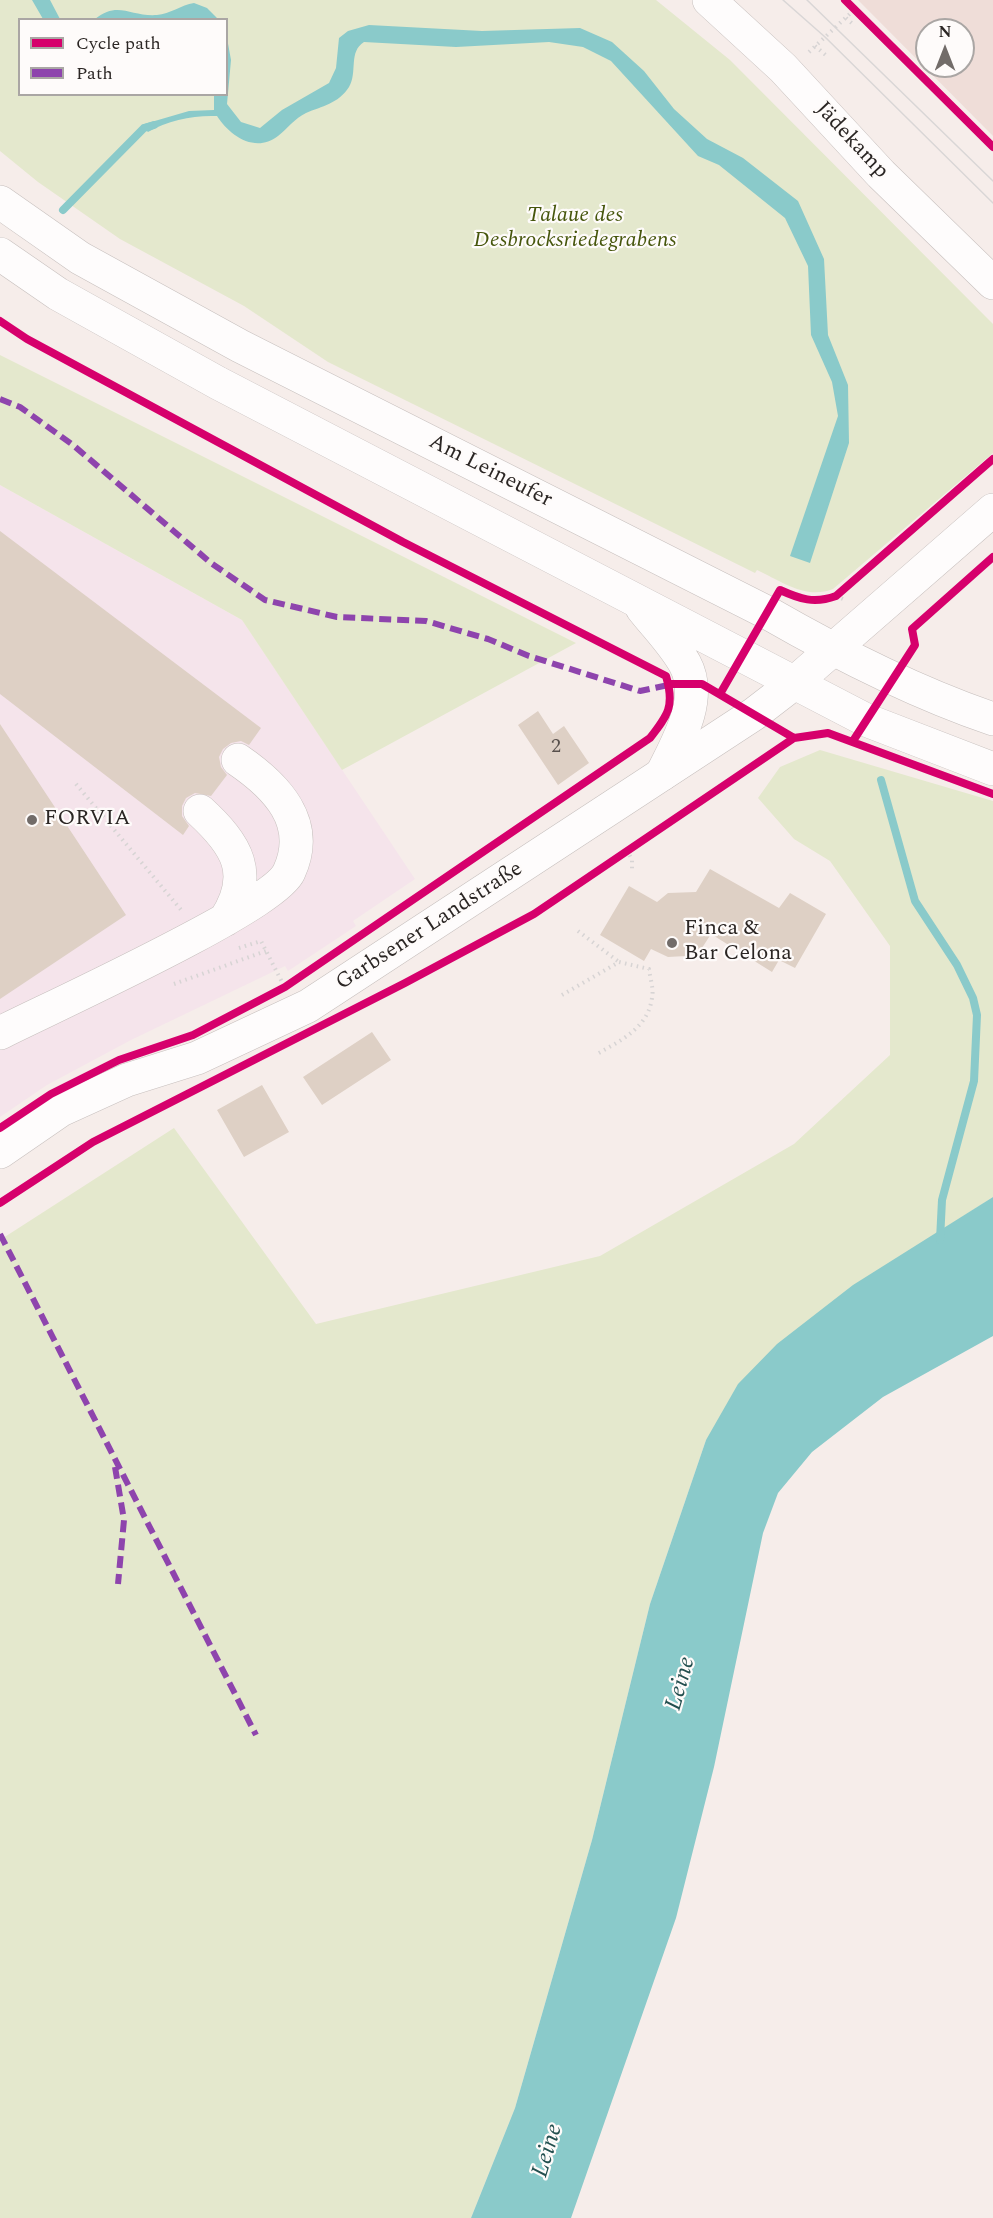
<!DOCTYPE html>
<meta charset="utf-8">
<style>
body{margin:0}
#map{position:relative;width:993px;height:2218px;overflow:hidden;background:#f6edea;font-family:Spectral,serif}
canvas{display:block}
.legend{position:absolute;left:18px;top:18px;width:210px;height:78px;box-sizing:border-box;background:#fefbfa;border:2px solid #aaa6a4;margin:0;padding:8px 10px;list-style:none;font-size:18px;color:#2b2624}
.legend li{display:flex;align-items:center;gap:12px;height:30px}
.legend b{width:30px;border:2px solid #aaa6a4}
.north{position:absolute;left:915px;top:18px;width:60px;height:60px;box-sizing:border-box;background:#fefbfa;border:2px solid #aaa6a4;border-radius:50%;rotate:0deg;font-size:16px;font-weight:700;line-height:24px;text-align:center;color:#2b2624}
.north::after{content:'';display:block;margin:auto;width:21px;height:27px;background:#726c69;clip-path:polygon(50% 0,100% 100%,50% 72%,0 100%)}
</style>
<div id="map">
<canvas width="993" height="2218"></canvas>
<ul class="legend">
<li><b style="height:8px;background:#d6006c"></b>Cycle path</li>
<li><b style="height:8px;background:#8e44ad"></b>Path</li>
</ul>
<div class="north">N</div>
</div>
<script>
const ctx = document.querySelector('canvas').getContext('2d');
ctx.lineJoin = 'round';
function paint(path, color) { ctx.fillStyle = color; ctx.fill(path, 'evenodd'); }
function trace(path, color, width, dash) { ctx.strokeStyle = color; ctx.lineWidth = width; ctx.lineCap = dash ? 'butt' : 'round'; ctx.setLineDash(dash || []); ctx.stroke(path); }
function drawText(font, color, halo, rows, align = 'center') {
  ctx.font = font + ' Spectral,serif'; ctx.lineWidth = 4.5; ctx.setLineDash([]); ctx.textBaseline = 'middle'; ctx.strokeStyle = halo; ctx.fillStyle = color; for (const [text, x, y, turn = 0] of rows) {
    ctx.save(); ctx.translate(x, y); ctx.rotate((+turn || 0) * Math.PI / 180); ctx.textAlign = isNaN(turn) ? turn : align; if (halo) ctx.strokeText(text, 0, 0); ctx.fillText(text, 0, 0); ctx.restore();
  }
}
const commercial = new Path2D(`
 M 0,485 L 242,620 L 415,879 L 353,921 L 356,926 L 288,971 L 285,966 L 131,1040 L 47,1085 L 0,1117 Z`);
const industrial = new Path2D(`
 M 858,0 L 993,0 L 993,136 ZM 927,30 L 963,30 L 963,66 L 927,66 Z`);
const green = new Path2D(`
 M 0,0 L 656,0 L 730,60 L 993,324 L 993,453 L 833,589 C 806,600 781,581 757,570 L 755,573 L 328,362 L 244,306 L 120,239 L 38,182 L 0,151 ZM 20,20 L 226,20 L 226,94 L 20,94 Z
 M 0,355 L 576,643 L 342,770 L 242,620 L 0,485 Z
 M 820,750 L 993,801 L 993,1197 L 930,1238 L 706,1440 L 650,1604 L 592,1840 L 515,2108 L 471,2218 L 0,2218 L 0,1240 L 174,1128 L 316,1324 L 600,1256 L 794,1144 L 890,1055 L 890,946 L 830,861 L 794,839 L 758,798 L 780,767 Z`);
const water = new Path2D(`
 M 32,0 L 50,0 L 60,19 L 43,19 Z
 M 194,3 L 207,8 L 218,19 L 95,19 C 118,0 131,17 157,15 C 170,14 181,5 194,3 Z
 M 369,25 L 482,31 L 580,28 L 612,42 L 644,71 L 674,109 L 707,139 L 743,158 L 798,201 L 824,259 L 828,335 L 848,385 L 849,443 L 810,563 L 790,556 L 838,416 L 832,382 L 811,335 L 808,266 L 785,218 L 719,165 L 698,156 L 611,61 L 583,47 L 549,42 L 456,47 L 364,42 C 348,52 358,72 349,87 C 338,104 322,106 306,113 C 295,118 287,129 278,136 C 255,154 229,135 217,116 C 194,115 168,120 148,132 L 141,125 L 189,111 L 214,110 L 214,95 L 226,94 L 227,38 L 231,60 L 227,104 L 241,122 L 260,128 L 282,110 L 329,83 L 336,68 L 339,38 L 348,31 Z
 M 993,1197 L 993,1336 L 883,1397 L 812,1452 L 778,1493 L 763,1533 L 714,1767 L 676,1918 L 571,2218 L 471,2218 L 515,2108 L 592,1840 L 650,1604 L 706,1440 L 738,1384 L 777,1344 L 853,1285 Z`);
const stream = new Path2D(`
 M 63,210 L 144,128 L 154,125
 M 881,780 L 915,901 L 957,965 L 973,998 L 977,1015 L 974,1081 L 942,1200 L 940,1240`);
const building = new Path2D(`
 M 0,531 L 261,728 L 249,745 L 241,741 L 231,743 L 223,749 L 219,757 L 221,767 L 227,775 L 211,796 L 195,793 L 186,798 L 182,806 L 182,816 L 189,826 L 183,835 L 0,694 Z
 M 538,711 L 553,734 L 564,726 L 589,763 L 558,785 L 518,725 Z
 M 0,724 L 126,915 L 0,999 Z
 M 710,869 L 779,908 L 790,893 L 826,914 L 795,968 L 779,960 L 772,972 L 711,934 L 702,948 L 686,956 L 668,957 L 651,949 L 644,961 L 600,935 L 629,886 L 657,902 L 668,893 L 696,892 Z
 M 372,1032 L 391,1060 L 322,1105 L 303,1077 Z
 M 262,1085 L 289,1132 L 244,1157 L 217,1110 Z`);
const path = new Path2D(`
 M 846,18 L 855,26
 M 815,46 L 828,57
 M 809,52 L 855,9
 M 836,596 L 845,600
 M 76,784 L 182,911
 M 627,850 L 632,860 L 632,871
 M 578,931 L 619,962
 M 239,948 L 261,941 L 284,986
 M 174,984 L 266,951
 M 562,995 L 619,962 L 649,969 C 650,978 654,989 652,998 C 648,1028 620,1041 597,1054`);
const minor = new Path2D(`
 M 709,0 L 783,68 L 881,174 L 993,283
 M 200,811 C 237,845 255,874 225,920
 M 0,1033 C 47,1009 273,907 289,872 C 312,822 276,786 238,760
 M 0,1152 L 61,1110 L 127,1080 L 197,1058 L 308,1006 L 754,714 L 793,684 L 993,510`);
const major = new Path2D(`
 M 768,613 C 841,655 914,692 993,719
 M 743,656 L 866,720 L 993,769`);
const highway = new Path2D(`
 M 0,202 L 80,258 L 240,346 L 768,613
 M 0,254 L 58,294 L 218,383 L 743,656
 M 642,608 C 656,626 674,644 685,664 C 704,699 677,743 662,774`);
const tram = new Path2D(`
 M 783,0 L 825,37 L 993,203
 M 807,0 L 993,181`);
const quiet = new Path2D(`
 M 0,399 L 20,407 L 73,445 L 211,563 L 265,600 L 337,617 L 426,621 L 488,639 L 529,656 L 640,691 L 673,684
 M 0,1234 L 256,1735
 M 115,1467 L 124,1520 L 118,1584`);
const cycleway = new Path2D(`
 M 845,0 L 993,147
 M 0,321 L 27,339 L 403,542 L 666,676 C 675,706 668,715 650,738 L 285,987 L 193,1035 L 119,1060 L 51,1094 L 0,1128
 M 669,684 L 702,684 L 794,738
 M 720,694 L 780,590 C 800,599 814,604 836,596 L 993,459
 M 853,741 L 915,645 L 912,629 L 993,557
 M 0,1203 L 93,1142 L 405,983 L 534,914 L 794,738 L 828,733 L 993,794`);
const markers = [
 [32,820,6,"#726c69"],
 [672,943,6,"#726c69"]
];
const numberNames = [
 ["2",556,748]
];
const streetNames = [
 ["Jädekamp",851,141,47],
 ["Am Leineufer",490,472,27],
 ["Garbsener Landstraße",430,927,-33]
];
const parkNames = [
 ["Talaue des",575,217],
 ["Desbrocksriedegrabens",575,242]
];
const poiNames = [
 ["FORVIA",44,820],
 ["Finca &",684,930],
 ["Bar Celona",684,955]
];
const waterNames = [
 ["Leine",682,1684,-74],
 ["Leine",549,2151,-73]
];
paint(commercial, '#f5e4eb');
paint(industrial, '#efddd8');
paint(green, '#e4e8cd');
paint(water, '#8acaca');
trace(stream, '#8acaca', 8);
paint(building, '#ded0c5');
trace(minor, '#c6bfbd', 34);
trace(major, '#c6bfbd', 34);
trace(highway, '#c6bfbd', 34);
trace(path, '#d7d4d4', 4, [1.5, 4.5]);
trace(minor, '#fefcfc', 33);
trace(major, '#fefcfc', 33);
trace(highway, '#fefcfc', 33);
trace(tram, '#d9d6d6', 1.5);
trace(quiet, '#8e44ad', 6, [12, 6]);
trace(cycleway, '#d6006c', 8);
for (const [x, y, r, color] of markers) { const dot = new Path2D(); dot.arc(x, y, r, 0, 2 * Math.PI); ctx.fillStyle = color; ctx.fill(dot); trace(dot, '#fefbfa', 2); }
drawText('20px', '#58504c', null, numberNames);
drawText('22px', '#2b2624', '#fefbfa', streetNames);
drawText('italic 22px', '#46560c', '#fefbfa', parkNames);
drawText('22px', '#2b2624', '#fefbfa', poiNames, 'left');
drawText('italic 24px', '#234f4f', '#fefbfa', waterNames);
</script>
